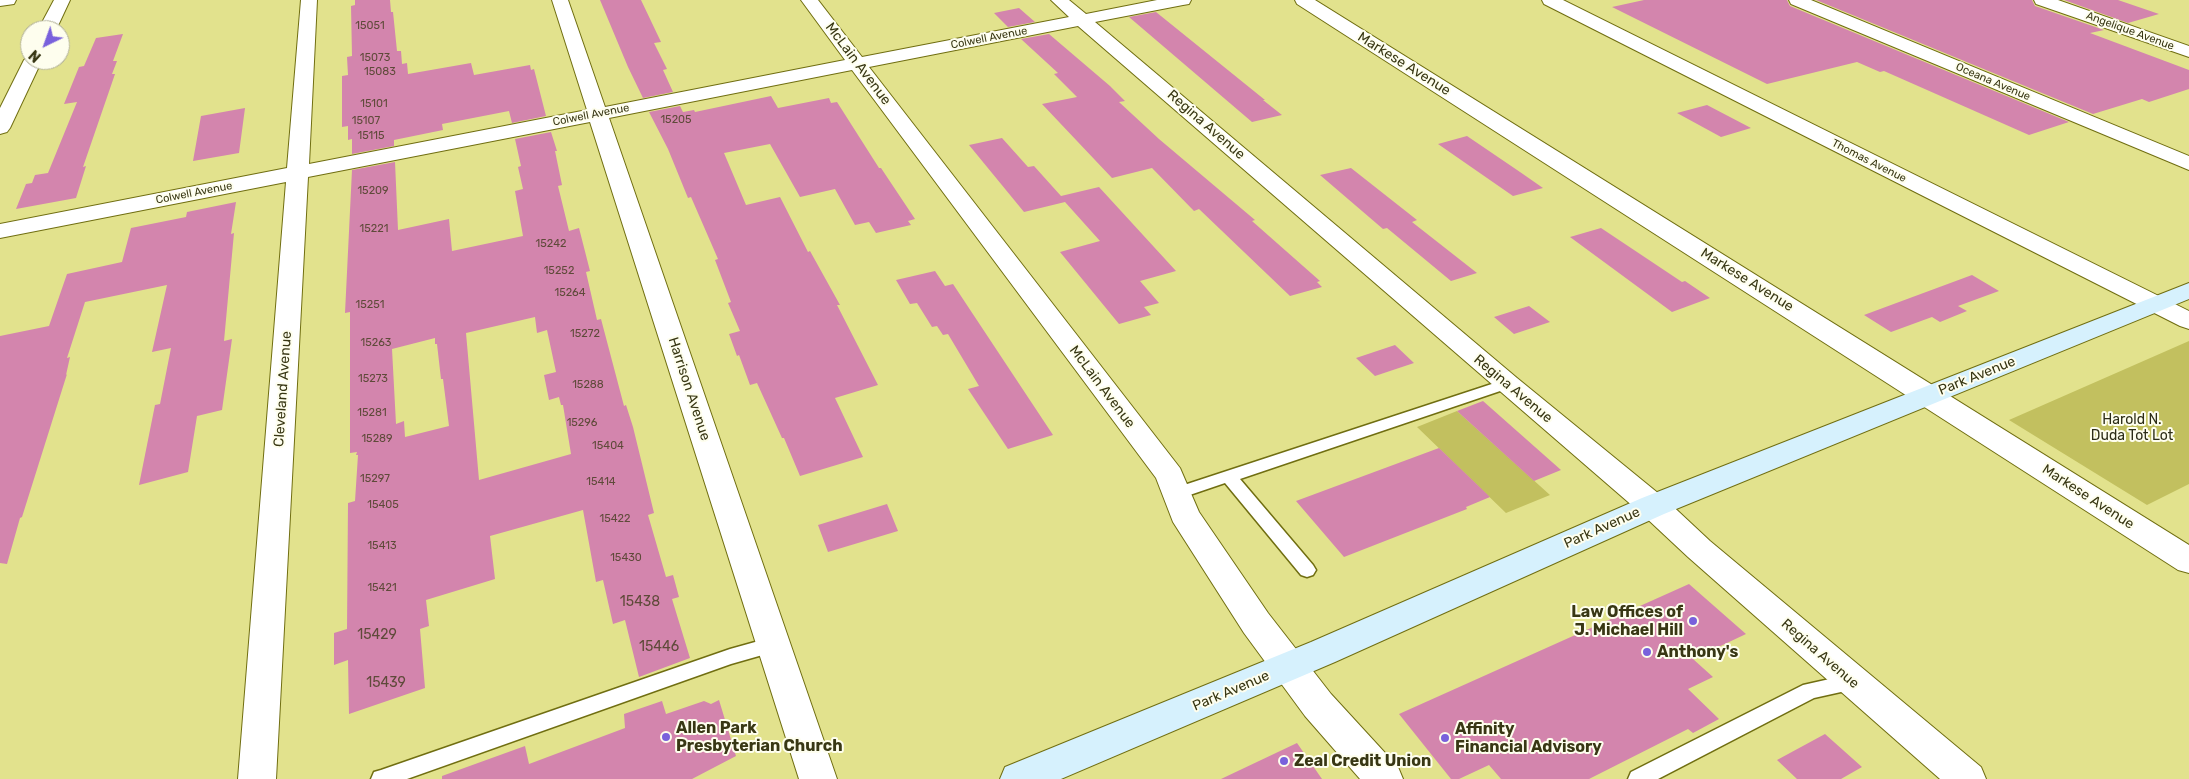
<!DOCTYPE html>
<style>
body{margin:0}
#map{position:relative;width:2189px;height:779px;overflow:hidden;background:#e2e28d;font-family:Rubik,sans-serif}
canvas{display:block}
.north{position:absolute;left:20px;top:20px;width:50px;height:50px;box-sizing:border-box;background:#fefeee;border:1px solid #afae97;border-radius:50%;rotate:222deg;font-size:14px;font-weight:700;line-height:20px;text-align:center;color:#383714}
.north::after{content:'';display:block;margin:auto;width:18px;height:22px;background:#7961dc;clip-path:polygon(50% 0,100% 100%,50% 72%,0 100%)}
</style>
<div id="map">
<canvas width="2189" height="779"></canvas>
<div class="north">N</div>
</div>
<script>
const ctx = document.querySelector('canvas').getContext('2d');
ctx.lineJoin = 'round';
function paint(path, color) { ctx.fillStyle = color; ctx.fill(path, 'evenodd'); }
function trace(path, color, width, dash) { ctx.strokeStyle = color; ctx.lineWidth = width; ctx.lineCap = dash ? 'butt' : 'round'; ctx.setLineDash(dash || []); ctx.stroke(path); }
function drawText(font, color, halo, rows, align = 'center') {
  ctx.font = font + ' Rubik,sans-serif'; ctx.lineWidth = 4; ctx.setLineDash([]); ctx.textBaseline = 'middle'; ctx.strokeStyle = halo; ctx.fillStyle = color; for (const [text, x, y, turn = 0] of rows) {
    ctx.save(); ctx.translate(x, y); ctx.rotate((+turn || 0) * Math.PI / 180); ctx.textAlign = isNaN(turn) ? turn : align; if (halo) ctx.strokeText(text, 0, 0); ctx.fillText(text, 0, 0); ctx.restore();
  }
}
const green = new Path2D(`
 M 2189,341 L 2189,484 L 2147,505 L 2009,420 Z
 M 1457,411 L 1550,495 L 1506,513 L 1417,427 Z`);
const building = new Path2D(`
 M 355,0 L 390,0 L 391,12 L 393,12 L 397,51 L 401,51 L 402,64 L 407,63 L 408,74 L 471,63 L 474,75 L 530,65 L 531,70 L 534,69 L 546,116 L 512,123 L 509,111 L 442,124 L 443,130 L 394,140 L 394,146 L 352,154 L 352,139 L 348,140 L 348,126 L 342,127 L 342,76 L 348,75 L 347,57 L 352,56 L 351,6 L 355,5 Z
 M 600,0 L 641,0 L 661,42 L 654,43 L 667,69 L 663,70 L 673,92 L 643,98 L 628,67 Z
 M 1644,0 L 1787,0 L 1790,6 L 2069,122 L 2029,135 L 1884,71 L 1880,72 L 1857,62 L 1767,84 L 1612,7 Z
 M 1816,0 L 2032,0 L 2035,6 L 2104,30 L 2090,33 L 2189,70 L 2189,89 L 2149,102 L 2142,99 L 2093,114 Z
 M 2064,0 L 2118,0 L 2159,14 L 2128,23 Z
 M 1019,8 L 1035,22 L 1008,27 L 994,13 Z
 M 1156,12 L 1265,100 L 1263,100 L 1282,115 L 1252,122 L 1129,17 Z
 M 123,34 L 113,61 L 117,61 L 112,74 L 115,74 L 83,167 L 86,166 L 76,198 L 16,209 L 26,184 L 32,183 L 35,175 L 48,173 L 77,102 L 64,104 L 79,67 L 84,66 L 96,38 Z
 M 1049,34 L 1110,86 L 1125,101 L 1119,102 L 1159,139 L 1255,220 L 1252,221 L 1320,281 L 1317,282 L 1322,287 L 1290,296 L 1199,209 L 1194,211 L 1152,168 L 1112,178 L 1042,104 L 1077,97 L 1054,74 L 1058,73 L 1021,39 Z
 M 771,96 L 778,108 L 829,98 L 831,103 L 837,102 L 879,168 L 881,168 L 915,219 L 908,221 L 911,225 L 876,233 L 869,222 L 855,225 L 835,189 L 800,197 L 770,144 L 724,153 L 746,205 L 780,197 L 808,252 L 810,251 L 840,305 L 837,305 L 878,385 L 835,398 L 863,457 L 800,476 L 784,438 L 782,438 L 757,383 L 750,385 L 739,355 L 737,356 L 729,334 L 740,331 L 728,303 L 731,302 L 715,260 L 718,259 L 691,197 L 688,198 L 668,149 L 649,112 L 680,106 L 683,112 L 694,110 L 695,112 Z
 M 1707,105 L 1751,128 L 1721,137 L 1677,113 Z
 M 245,108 L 239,153 L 193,161 L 201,116 Z
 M 551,132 L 557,151 L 555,151 L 562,185 L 558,186 L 569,231 L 579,228 L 590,271 L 586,272 L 597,320 L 601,319 L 624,406 L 626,405 L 633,427 L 654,513 L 648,515 L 666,577 L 673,575 L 679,597 L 672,599 L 690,658 L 639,677 L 625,620 L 613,624 L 603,580 L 596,582 L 583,510 L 490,536 L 495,579 L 426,600 L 429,626 L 420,629 L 425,688 L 349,714 L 348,660 L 334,665 L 334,633 L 347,629 L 348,503 L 355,501 L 358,455 L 356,455 L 357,452 L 350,453 L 350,312 L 345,313 L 352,170 L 395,162 L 398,230 L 449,219 L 452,251 L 523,236 L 515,191 L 523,189 L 518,167 L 521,166 L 515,139 ZM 535,317 L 537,333 L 547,330 L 556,372 L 544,375 L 549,400 L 559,397 L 561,405 L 563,405 L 571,454 L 479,480 L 466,333 ZM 435,338 L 435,344 L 437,344 L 441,379 L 443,379 L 449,426 L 405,437 L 404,421 L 396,424 L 392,349 Z
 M 1467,136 L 1520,172 L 1543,188 L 1513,196 L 1438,144 Z
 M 1002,138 L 1028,167 L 1034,166 L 1061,196 L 1099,187 L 1176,271 L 1140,281 L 1159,303 L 1144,307 L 1151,315 L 1119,324 L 1060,252 L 1100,241 L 1065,202 L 1024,212 L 969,145 Z
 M 1351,168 L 1417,220 L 1412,222 L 1477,273 L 1451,281 L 1387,228 L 1383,229 L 1320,175 Z
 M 236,202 L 231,234 L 234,233 L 224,341 L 232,339 L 222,410 L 197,416 L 188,472 L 139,485 L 155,405 L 160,404 L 171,348 L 152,352 L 167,285 L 85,302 L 67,358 L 70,357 L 66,375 L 67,374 L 22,517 L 20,518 L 7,564 L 0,563 L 0,336 L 49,326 L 67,274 L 122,262 L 131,228 L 186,217 L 187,212 Z
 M 1601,228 L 1682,282 L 1685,281 L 1710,298 L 1672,312 L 1570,237 Z
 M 935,271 L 945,286 L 953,284 L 1053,435 L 1008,449 L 968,389 L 979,386 L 948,334 L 943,335 L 937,326 L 932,327 L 917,303 L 910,304 L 896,280 Z
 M 1972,275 L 1999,291 L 1958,306 L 1967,311 L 1940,322 L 1932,317 L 1891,332 L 1864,315 Z
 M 1529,306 L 1550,322 L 1514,334 L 1494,317 Z
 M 1395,345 L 1414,363 L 1375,376 L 1356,358 Z
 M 1483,401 L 1561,470 L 1534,481 L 1457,411 Z
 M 1439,448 L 1490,497 L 1466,507 L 1467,509 L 1344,557 L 1296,501 Z
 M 887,504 L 898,531 L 828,552 L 818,525 Z
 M 1689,584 L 1746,634 L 1693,659 L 1713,677 L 1688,689 L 1719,719 L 1693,733 L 1688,729 L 1589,779 L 1501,779 L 1489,765 L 1459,779 L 1451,779 L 1399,714 Z
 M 719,700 L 736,756 L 692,779 L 442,779 L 442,776 L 525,746 L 529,764 L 625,728 L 624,714 L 662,701 L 666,714 L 704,701 L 711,704 Z
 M 1825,734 L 1862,767 L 1841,779 L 1797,779 L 1777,760 Z
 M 1297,743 L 1322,779 L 1221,779 Z`);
const lane = new Path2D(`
 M 1507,379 L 1512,381 L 1514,384 L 1512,387 L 1240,479 L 1313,565 L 1316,570 L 1313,575 L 1307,577 L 1301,575 L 1225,483 L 1178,499 L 1172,497 L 1170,493 L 1172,489 Z
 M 773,637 L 780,640 L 782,645 L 780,650 L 731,664 L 407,779 L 371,779 L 374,772 L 381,770 L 730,649 Z
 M 1852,674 L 1859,676 L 1862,682 L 1859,688 L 1814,698 L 1658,779 L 1628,779 L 1631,772 L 1803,685 Z`);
const street = new Path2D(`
 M 0,0 L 16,0 L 14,4 L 0,6 Z
 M 54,0 L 70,0 L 56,30 L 38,30 Z
 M 301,0 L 317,0 L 309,164 L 587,110 L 552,0 L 568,0 L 605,107 L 845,60 L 801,0 L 818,0 L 862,57 L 1069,17 L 1051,0 L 1069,0 L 1086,14 L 1157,0 L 1191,0 L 1189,4 L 1183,5 L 1095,22 L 1517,378 L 1664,498 L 1710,541 L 1981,767 L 1986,779 L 1940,779 L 1688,557 L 1642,514 L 1078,26 L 869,67 L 1180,468 L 1199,512 L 1268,613 L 1331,694 L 1398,767 L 1403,779 L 1360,779 L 1305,716 L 1244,633 L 1173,522 L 1156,478 L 852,70 L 609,118 L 837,779 L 799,779 L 590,122 L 308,177 L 276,779 L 238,779 L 286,182 L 0,238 L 0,224 L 287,168 Z
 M 1295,0 L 1315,0 L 2189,545 L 2189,573 L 2178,570 L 1297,4 Z
 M 1542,0 L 1563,0 L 2189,311 L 2189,329 L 2180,326 L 1544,4 Z
 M 1789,0 L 1811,0 L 2189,156 L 2189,170 L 1791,4 Z
 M 2034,0 L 2058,0 L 2189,46 L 2189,57 L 2036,4 Z
 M 30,55 L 30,60 L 42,60 L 10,128 L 7,132 L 0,134 L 0,108 L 24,60 Z`);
const secondary = new Path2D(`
 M 2189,283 L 2189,299 L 1664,514 L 1335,662 L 1061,779 L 1000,779 L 1005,767 L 1311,642 L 1642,498 Z`);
const markers = [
 [1693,621,5,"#7961dc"],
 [1647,652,5,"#7961dc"],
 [666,737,5,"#7961dc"],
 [1445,738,5,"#7961dc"],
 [1284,761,5,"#7961dc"]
];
const numberNames = [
 ["15051",370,26],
 ["15073",375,58],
 ["15083",380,72],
 ["15101",374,104],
 ["15205",676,120],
 ["15107",366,121],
 ["15115",371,136],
 ["15209",373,191],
 ["15221",374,229],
 ["15242",551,244],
 ["15252",559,271],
 ["15264",570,293],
 ["15251",370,305],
 ["15272",585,334],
 ["15263",376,343],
 ["15273",373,379],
 ["15288",588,385],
 ["15281",372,413],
 ["15296",582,423],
 ["15289",377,439],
 ["15404",608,446],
 ["15297",375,479],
 ["15414",601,482],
 ["15405",383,505],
 ["15422",615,519],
 ["15413",382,546],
 ["15430",626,558],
 ["15421",382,588]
];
const farStreetnames = [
 ["Angelique Avenue",2130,31,20],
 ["Colwell Avenue",989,38,-11],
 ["Oceana Avenue",1993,82,23],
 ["Colwell Avenue",591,115,-11],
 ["Thomas Avenue",1869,161,27],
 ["Colwell Avenue",194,193,-11]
];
const streetNames = [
 ["McLain Avenue",858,64,53],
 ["Markese Avenue",1404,64,32],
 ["Regina Avenue",1206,125,41],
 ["Markese Avenue",1747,280,32],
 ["Park Avenue",1977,376,-22],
 ["McLain Avenue",1102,387,53],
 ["Cleveland Avenue",283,389,-86],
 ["Harrison Avenue",689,389,72],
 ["Regina Avenue",1513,389,40],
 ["Markese Avenue",2088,497,33],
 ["Park Avenue",1602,528,-24],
 ["Regina Avenue",1820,654,41],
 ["Park Avenue",1231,691,-23]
];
const parkNames = [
 ["Harold N.",2132,420],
 ["Duda Tot Lot",2132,436]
];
const nearNumbernames = [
 ["15438",640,602],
 ["15429",377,635],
 ["15446",659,647],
 ["15439",386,683]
];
const nearPoinames = [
 ["Law Offices of",1683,612,"right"],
 ["J. Michael Hill",1683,630,"right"],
 ["Anthony's",1657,652],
 ["Allen Park",676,728],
 ["Presbyterian Church",676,746],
 ["Affinity",1455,729],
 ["Financial Advisory",1455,747],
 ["Zeal Credit Union",1294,761]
];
paint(green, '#c2c05f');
paint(building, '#d385ad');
trace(lane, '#706e11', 3);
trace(street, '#706e11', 2);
trace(secondary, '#706e11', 2);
paint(lane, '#fff');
paint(street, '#fff');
paint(secondary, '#d6f1fd');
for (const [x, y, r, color] of markers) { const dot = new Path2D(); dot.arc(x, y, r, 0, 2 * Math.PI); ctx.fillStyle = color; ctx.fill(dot); trace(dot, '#fefeee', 2); }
drawText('11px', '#5f4a3a', null, numberNames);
drawText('11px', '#383714', '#fefeee', farStreetnames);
drawText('14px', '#383714', '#fefeee', streetNames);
drawText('14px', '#2c2c16', '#fefeee', parkNames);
drawText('14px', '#5f4a3a', null, nearNumbernames);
drawText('bold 16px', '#383714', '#fefeee', nearPoinames, 'left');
</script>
